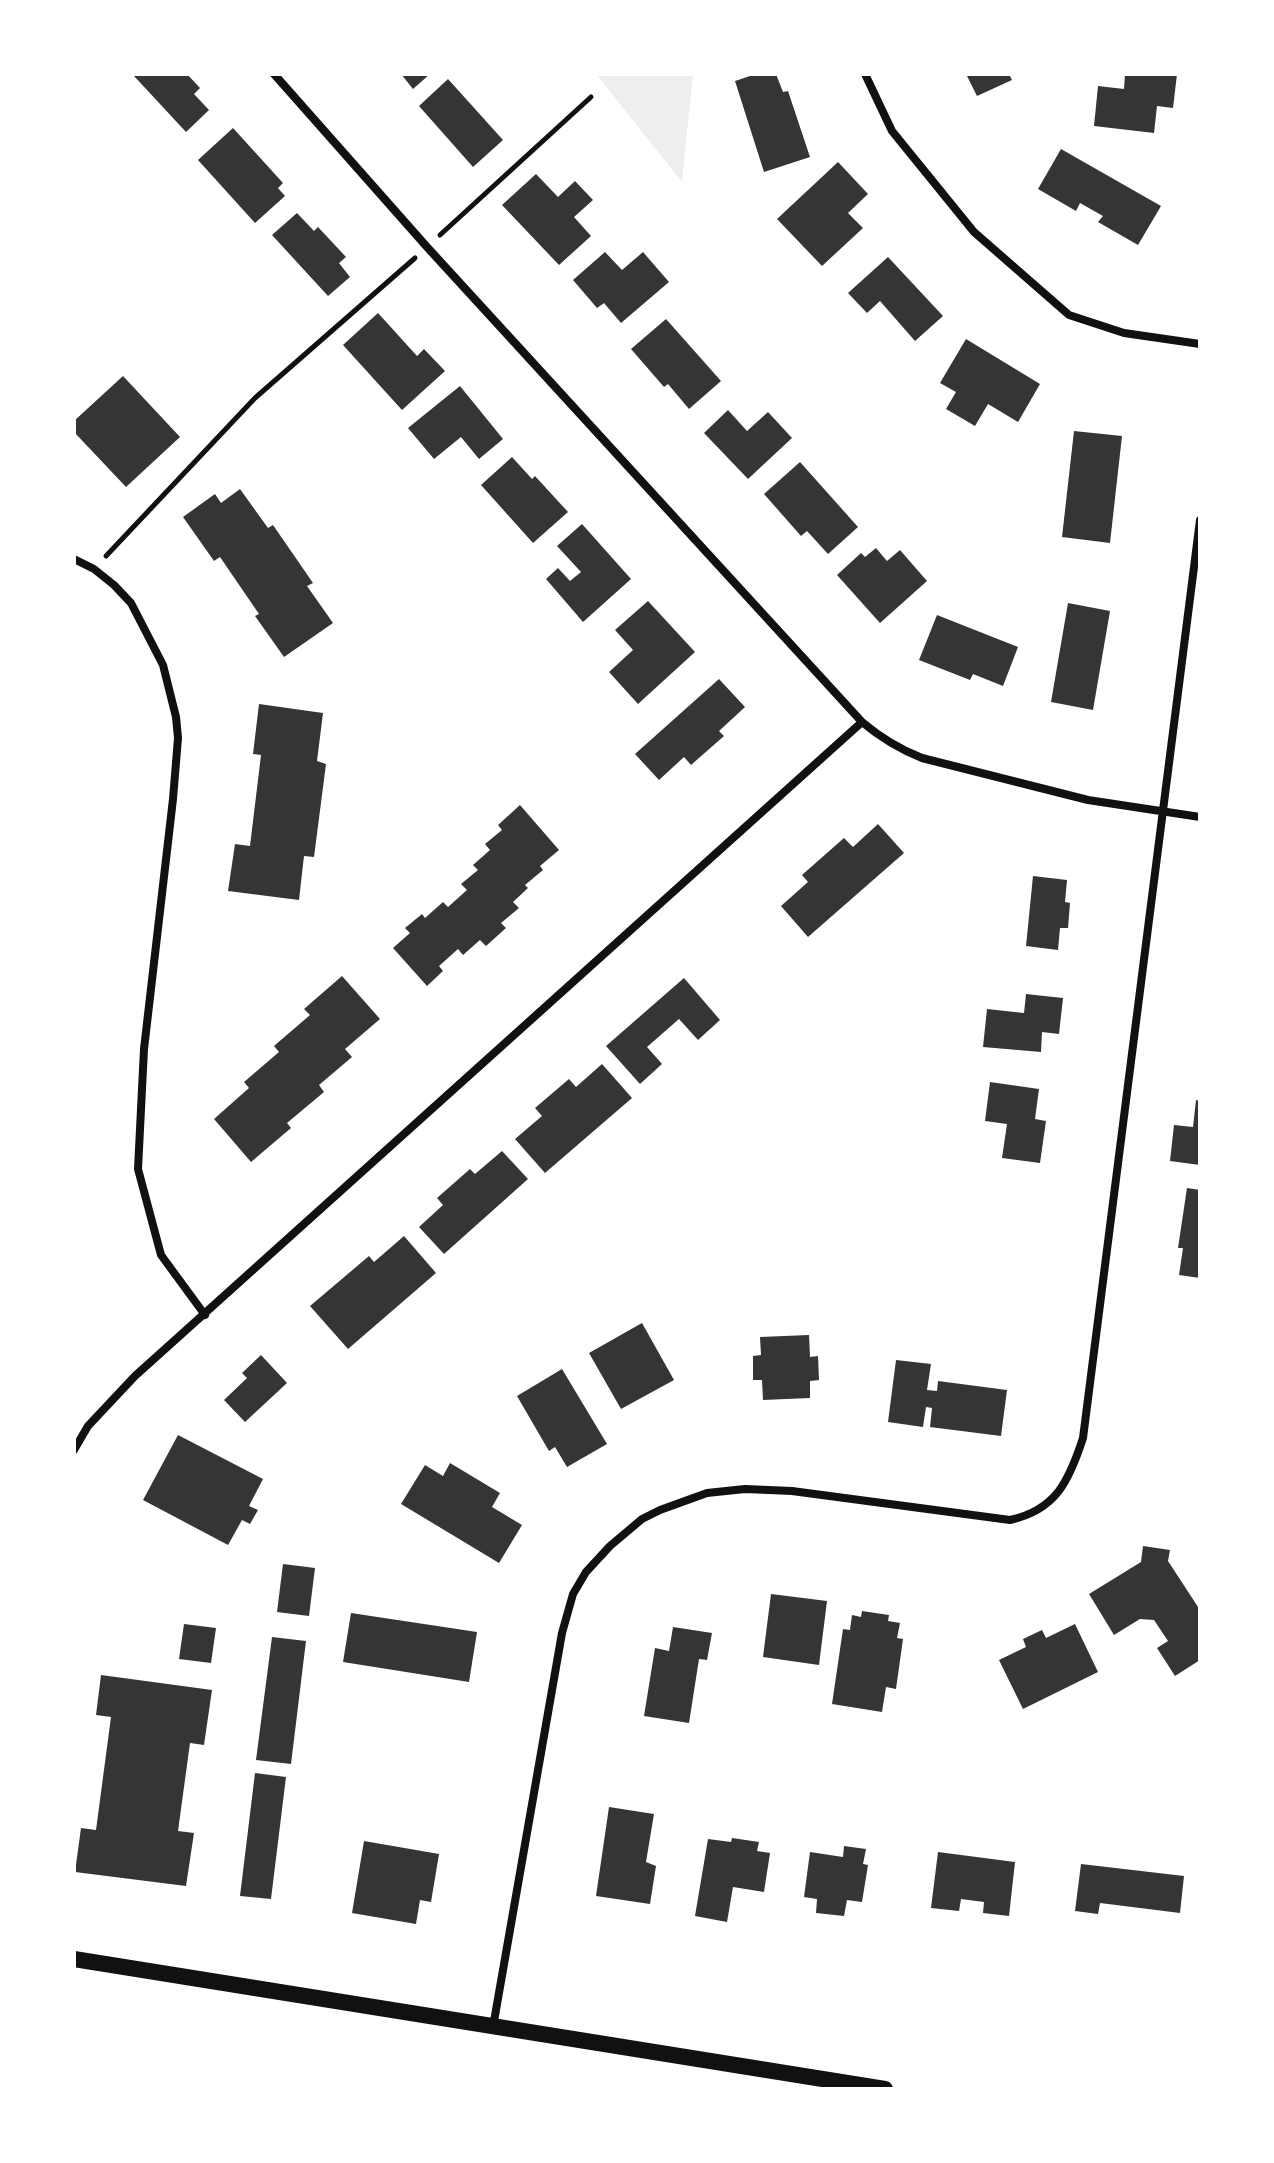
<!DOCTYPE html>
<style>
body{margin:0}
#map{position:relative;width:1274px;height:2163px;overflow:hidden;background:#fff;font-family:"Roboto Condensed",sans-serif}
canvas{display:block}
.frame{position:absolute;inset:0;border:76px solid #fff;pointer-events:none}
</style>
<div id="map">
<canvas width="1274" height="2163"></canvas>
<div class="frame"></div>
</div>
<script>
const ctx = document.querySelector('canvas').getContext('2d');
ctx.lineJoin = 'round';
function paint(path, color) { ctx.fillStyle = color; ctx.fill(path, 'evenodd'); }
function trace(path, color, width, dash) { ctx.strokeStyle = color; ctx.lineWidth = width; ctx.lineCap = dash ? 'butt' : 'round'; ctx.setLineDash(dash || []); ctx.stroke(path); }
const green = new Path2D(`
 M 596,74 L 693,74 L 682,182 Z`);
const building = new Path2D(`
 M 135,74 L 187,74 L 200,88 L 194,94 L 209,110 L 186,132 L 134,76 Z
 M 401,74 L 430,74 L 413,89 Z
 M 756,74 L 776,74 L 783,92 L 788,91 L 810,157 L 764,172 L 735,81 Z
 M 966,74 L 1009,74 L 1012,80 L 977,96 Z
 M 1125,74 L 1177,74 L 1173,108 L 1157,106 L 1154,133 L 1094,126 L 1098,86 L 1124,89 Z
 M 448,79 L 503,140 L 473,167 L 419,106 Z
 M 233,128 L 283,183 L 278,188 L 285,196 L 255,223 L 198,160 Z
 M 1061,149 L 1161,206 L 1138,245 L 1098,222 L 1103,216 L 1080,203 L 1076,211 L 1038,189 Z
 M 838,162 L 868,194 L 848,213 L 863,228 L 822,266 L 777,219 Z
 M 536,174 L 558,197 L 575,181 L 593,200 L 574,217 L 591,236 L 559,265 L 502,205 Z
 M 297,213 L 314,231 L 318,227 L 346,257 L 339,263 L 350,277 L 328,296 L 272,235 Z
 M 605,252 L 622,270 L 643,252 L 669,282 L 621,323 L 604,303 L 597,308 L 573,280 Z
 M 888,257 L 943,316 L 915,341 L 880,301 L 867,313 L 848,293 Z
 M 378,313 L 417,356 L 424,349 L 445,371 L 402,410 L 343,345 Z
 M 666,319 L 721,381 L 689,409 L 668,384 L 664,387 L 631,349 Z
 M 966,339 L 1040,384 L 1018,422 L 988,404 L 975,426 L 946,409 L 956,392 L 940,383 Z
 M 123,376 L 180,437 L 126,487 L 74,432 L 74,421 Z
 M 460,386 L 503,439 L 479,459 L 461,437 L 434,459 L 408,428 Z
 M 728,410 L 747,431 L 768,412 L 792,438 L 748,479 L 704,433 Z
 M 1074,431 L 1122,436 L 1110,543 L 1062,537 Z
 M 512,457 L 532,479 L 535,476 L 568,512 L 533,543 L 481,485 Z
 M 800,462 L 858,527 L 828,554 L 807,531 L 801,536 L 764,494 Z
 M 240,489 L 268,528 L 273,525 L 313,583 L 307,586 L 333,623 L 284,657 L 255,616 L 259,614 L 220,557 L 214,561 L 183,517 L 215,494 L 221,503 Z
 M 582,524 L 631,579 L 583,622 L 546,579 L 558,568 L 570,581 L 581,572 L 557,546 Z
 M 876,548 L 887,561 L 900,550 L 927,581 L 880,623 L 837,575 L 861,553 L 865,557 Z
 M 648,601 L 695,652 L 638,704 L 609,672 L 633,650 L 615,630 Z
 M 1068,603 L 1110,611 L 1093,710 L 1051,702 Z
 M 937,615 L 1018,647 L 1003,686 L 973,674 L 970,680 L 919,660 Z
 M 719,679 L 745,707 L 719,731 L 724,736 L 691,765 L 684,757 L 659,780 L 635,754 Z
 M 259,704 L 323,713 L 317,761 L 326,764 L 314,857 L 304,856 L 299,900 L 228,891 L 235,844 L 250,846 L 261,755 L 253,754 Z
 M 520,805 L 559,850 L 540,866 L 543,870 L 525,885 L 528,888 L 513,902 L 519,908 L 501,923 L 506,928 L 486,946 L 480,940 L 463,955 L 458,949 L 439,966 L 443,971 L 427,986 L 393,948 L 410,933 L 405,928 L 422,914 L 425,918 L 443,902 L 448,907 L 467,890 L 461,884 L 478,870 L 473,865 L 490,850 L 485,844 L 502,830 L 498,825 Z
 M 878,824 L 904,853 L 808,937 L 781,906 L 808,882 L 802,875 L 844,838 L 853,847 Z
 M 1033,876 L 1067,880 L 1065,902 L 1070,903 L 1068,928 L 1060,928 L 1058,950 L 1026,946 Z
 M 342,976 L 380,1019 L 345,1049 L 352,1057 L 319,1085 L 324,1092 L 287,1123 L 291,1128 L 251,1162 L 214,1119 L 249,1088 L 244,1082 L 279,1052 L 274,1046 L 310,1015 L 304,1009 Z
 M 684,978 L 720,1020 L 698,1040 L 679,1019 L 647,1047 L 662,1064 L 640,1084 L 606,1046 Z
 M 1026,994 L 1063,998 L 1059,1034 L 1042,1032 L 1041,1052 L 983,1047 L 987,1009 L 1024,1013 Z
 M 602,1064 L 632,1098 L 545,1173 L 515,1139 L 542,1116 L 535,1108 L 569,1079 L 576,1087 Z
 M 990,1082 L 1039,1089 L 1035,1119 L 1046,1121 L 1040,1163 L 1002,1158 L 1007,1124 L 985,1121 Z
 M 1196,1100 L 1200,1101 L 1200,1165 L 1170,1161 L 1174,1125 L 1193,1127 Z
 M 502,1151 L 528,1179 L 444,1254 L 419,1227 L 443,1205 L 437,1198 L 470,1169 L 475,1174 Z
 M 1187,1188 L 1200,1190 L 1200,1278 L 1179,1275 L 1183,1248 L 1178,1248 Z
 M 404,1236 L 436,1273 L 348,1349 L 310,1306 L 369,1256 L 374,1262 Z
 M 642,1323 L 674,1380 L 621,1409 L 589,1353 Z
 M 809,1335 L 810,1357 L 818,1356 L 819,1380 L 810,1381 L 810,1398 L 763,1400 L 762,1380 L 753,1380 L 753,1356 L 761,1355 L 760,1337 Z
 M 261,1355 L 287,1383 L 245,1422 L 224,1400 L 247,1378 L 242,1373 Z
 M 896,1360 L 931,1364 L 927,1390 L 937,1391 L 938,1381 L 1007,1390 L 1001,1436 L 930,1427 L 932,1408 L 926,1407 L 923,1427 L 888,1422 Z
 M 562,1369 L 607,1444 L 567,1467 L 555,1447 L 549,1451 L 517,1396 Z
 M 178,1435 L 263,1479 L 249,1506 L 258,1510 L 250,1524 L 242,1520 L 228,1545 L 143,1500 Z
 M 450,1463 L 500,1493 L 492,1507 L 522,1525 L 499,1563 L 401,1504 L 425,1465 L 443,1476 Z
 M 1143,1546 L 1170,1550 L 1168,1561 L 1200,1610 L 1200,1660 L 1175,1676 L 1157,1648 L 1168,1641 L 1154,1620 L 1140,1619 L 1114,1635 L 1089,1594 L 1141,1562 Z
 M 283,1564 L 315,1568 L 309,1616 L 277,1612 Z
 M 771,1594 L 827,1601 L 819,1665 L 763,1657 Z
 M 862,1611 L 889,1615 L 888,1621 L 900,1623 L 897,1638 L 903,1639 L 896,1689 L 886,1687 L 882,1712 L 832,1704 L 843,1629 L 850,1630 L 852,1615 L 861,1617 Z
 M 351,1613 L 477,1632 L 469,1682 L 343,1662 Z
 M 184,1624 L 216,1628 L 211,1663 L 179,1659 Z
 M 1075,1624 L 1098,1672 L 1023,1709 L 999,1660 L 1026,1647 L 1023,1639 L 1042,1630 L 1046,1638 Z
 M 673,1627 L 712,1633 L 707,1660 L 699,1659 L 689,1723 L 644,1716 L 655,1648 L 669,1651 Z
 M 272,1637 L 306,1641 L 291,1764 L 256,1760 Z
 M 101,1675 L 212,1690 L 204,1745 L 190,1743 L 178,1831 L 194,1833 L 186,1886 L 75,1872 L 81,1828 L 96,1830 L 111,1717 L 96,1715 Z
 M 255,1773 L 286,1777 L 271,1899 L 240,1896 Z
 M 609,1807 L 654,1814 L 646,1862 L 656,1866 L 650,1904 L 596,1896 Z
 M 732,1838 L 759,1842 L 757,1851 L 770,1853 L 764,1892 L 733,1887 L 727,1922 L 695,1916 L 708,1839 L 731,1842 Z
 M 364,1841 L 439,1854 L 431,1902 L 420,1900 L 416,1924 L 352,1913 Z
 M 844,1846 L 866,1849 L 863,1864 L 868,1865 L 862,1902 L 847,1900 L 844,1916 L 816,1913 L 817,1899 L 804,1897 L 810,1852 L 843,1857 Z
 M 938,1852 L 1015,1862 L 1009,1916 L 983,1913 L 984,1902 L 961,1899 L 959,1911 L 931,1908 Z
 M 1081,1864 L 1184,1876 L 1180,1913 L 1100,1903 L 1098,1914 L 1075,1911 Z`);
const path = new Path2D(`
 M 440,235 L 591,97
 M 106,556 L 255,398 L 415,258`);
const minor = new Path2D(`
 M 274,74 L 427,247 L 862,722 C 881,738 899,749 922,758 L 1088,800 L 1200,817
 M 865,74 L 892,131 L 974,232 L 1069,315 L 1124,333 L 1200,344
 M 74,559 L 94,569 L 114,585 L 131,603 L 163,665 L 176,717 L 178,738 L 173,799 L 144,1049 L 138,1169 L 161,1255 L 205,1315
 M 74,1450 L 88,1426 L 135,1376 L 862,722
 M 493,2027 L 562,1633 L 573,1594 L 586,1572 L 610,1546 L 642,1519 L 660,1510 L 707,1493 L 745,1489 L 792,1491 L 1010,1520 C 1056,1510 1069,1481 1083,1438 L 1200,520`);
const secondary = new Path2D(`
 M 74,1959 L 885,2089`);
paint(green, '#eee');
paint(building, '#353535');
trace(path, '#111', 5);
trace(minor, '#111', 8);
trace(secondary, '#111', 16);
</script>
